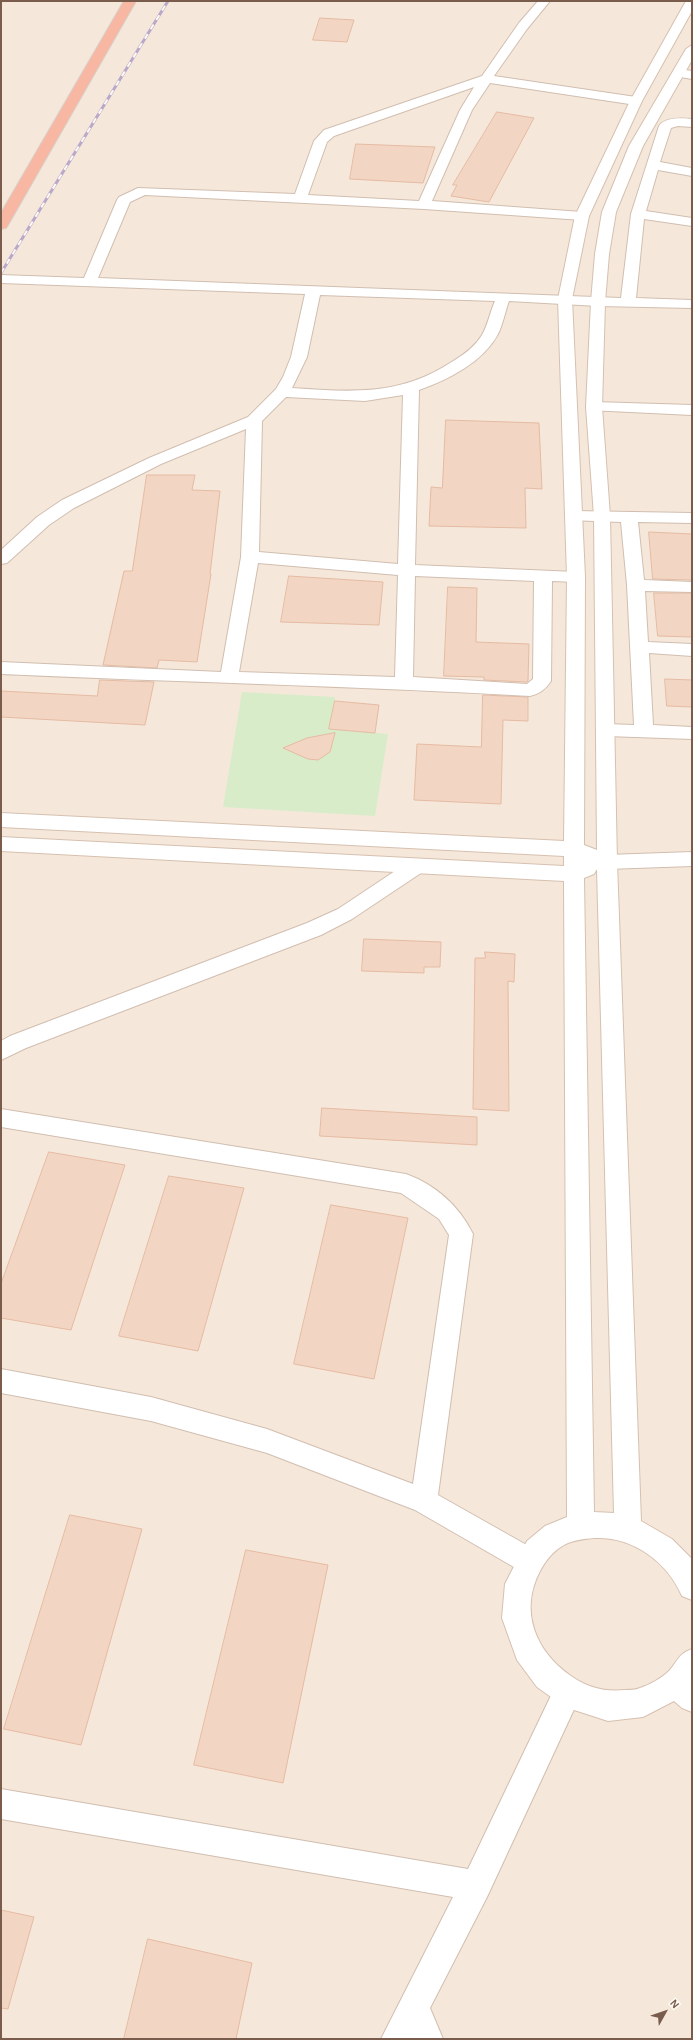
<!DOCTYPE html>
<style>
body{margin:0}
#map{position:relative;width:693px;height:2040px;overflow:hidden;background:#fdf6ec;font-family:"Alegreya Sans",sans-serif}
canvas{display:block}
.frame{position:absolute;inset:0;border:2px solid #7a5c4d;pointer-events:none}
.north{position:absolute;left:645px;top:1992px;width:40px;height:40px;-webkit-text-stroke:3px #fffaf3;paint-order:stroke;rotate:50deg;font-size:11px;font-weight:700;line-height:16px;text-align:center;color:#7a5c4d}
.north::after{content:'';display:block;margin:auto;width:14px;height:18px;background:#7a5c4d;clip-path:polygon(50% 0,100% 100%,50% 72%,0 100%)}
</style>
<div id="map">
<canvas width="693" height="2040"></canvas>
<div class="frame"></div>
<div class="north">N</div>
</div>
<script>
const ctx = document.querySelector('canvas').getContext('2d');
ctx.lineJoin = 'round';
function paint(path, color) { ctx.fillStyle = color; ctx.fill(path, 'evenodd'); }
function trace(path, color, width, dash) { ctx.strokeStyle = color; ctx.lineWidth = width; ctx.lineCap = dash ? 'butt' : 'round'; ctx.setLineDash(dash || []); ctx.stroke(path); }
const residential = new Path2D(`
 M 1,1 L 692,1 L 692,2039 L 1,2039 Z`);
const green = new Path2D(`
 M 242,692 L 335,697 L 330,729 L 388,734 L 375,816 L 223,807 Z`);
const building = new Path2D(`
 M 320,18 L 354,20 L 347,42 L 313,40 Z
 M 497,112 L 534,118 L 489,202 L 451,196 L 457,185 L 453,185 Z
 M 356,144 L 435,147 L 423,183 L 350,179 Z
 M 446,420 L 539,423 L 542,489 L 525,488 L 526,528 L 429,526 L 431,487 L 442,488 Z
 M 147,475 L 195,475 L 192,490 L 220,491 L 210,574 L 211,574 L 197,662 L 159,660 L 157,668 L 103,665 L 124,571 L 132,571 Z
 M 649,532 L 692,534 L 692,580 L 653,579 Z
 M 289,576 L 383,582 L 379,625 L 281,622 Z
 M 448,587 L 477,588 L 476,642 L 529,644 L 528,681 L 526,682 L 484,680 L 484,677 L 444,676 Z
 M 654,593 L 692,593 L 692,637 L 658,636 Z
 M 665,679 L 692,680 L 692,707 L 667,706 Z
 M 100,680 L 154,682 L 145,725 L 1,717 L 1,691 L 97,696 Z
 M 483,695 L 528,697 L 528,721 L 503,720 L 501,804 L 414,800 L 417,744 L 481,747 Z
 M 335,701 L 379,705 L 375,733 L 329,729 Z
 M 335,733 L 330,752 L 318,760 L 308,759 L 283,748 L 307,738 Z
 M 364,939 L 441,942 L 440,967 L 424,967 L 424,973 L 362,971 Z
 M 485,952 L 515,954 L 514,982 L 508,981 L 509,1111 L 473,1109 L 475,958 L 485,958 Z
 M 322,1108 L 477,1117 L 477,1145 L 320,1136 Z
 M 49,1152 L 125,1165 L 71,1330 L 1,1318 L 1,1284 Z
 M 169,1176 L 244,1188 L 198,1351 L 119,1336 Z
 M 331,1205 L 408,1218 L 374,1379 L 294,1364 Z
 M 70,1515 L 142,1529 L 81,1745 L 4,1729 Z
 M 246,1550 L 328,1565 L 283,1783 L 194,1765 Z
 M 1,1910 L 34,1917 L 8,2009 L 1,2008 Z
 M 148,1939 L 252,1963 L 236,2039 L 124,2039 Z`);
const street = new Path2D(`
 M 538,1 L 550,1 L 527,29 L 494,76 L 636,97 L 642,101 L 636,105 L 490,83 L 472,110 L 432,201 L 582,212 L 587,213 L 589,216 L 587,219 L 582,220 L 424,209 L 145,195 L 130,202 L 98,278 L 621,298 L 631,214 L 659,126 C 665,117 682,118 692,119 L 692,127 L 678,126 L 671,128 L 660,162 L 692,168 L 692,176 L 658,170 L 646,211 L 692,218 L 692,226 L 644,219 L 636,298 L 692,300 L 692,308 L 598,306 L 509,301 C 505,312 503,324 498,334 C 483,362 448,380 419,390 L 415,565 L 576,572 L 582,573 L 585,577 L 582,581 L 576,582 L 552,581 L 551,681 C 546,689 539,694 530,696 C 354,686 177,682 1,674 L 1,662 L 221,672 L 241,557 L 246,429 L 161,464 L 74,508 L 49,525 L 7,563 L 1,564 L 1,550 L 37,517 L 62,500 L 149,458 L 248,417 L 276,389 L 283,377 L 291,357 L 305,294 L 1,283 L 1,275 L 84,278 L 117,200 L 119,197 L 138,188 L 295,194 L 314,141 L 324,130 L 482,76 L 519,23 ZM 474,87 L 460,110 L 419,201 L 308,195 L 327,142 L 334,136 ZM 320,295 L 495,301 C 490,312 488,325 482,335 C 475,347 462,356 450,363 C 399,396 351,392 292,388 L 307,357 ZM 403,395 L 398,564 L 259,552 L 262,421 L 286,397 L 365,401 ZM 258,563 L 398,575 L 395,677 L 239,672 ZM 415,576 L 534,581 L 533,679 L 527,684 L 413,677 Z
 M 679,69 L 692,71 L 692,79 L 675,76 L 673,73 Z
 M 594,402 L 692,405 L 692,415 L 588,410 L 586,407 L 588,404 Z
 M 574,511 L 692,513 L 692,523 L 638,522 L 644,580 L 692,582 L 692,592 L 645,591 L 648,642 L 692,644 L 692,656 L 649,653 L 653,725 L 692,727 L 692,739 L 606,736 L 599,735 L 596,730 L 599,725 L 606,724 L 634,725 L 627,585 L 621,522 L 568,520 L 566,516 L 568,512 Z
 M 692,852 L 692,866 L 607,869 L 600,867 L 597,862 L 600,857 L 607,855 Z
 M 417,859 L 424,861 L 427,866 L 424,871 L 352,919 L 321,935 L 26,1048 L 1,1060 L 1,1041 L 10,1036 L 307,923 L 338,909 L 410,861 Z
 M 1,1109 L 406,1174 C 436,1185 459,1206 473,1234 L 438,1495 L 539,1552 L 543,1561 L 539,1570 L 529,1574 L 519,1570 L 415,1510 L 267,1453 L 151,1421 L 1,1393 L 1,1369 L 151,1397 L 267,1429 L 413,1484 L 449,1235 L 439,1219 L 401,1193 L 1,1127 Z
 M 567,1679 L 577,1683 L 581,1693 L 577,1703 L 487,1897 L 430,2008 L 443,2039 L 381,2039 L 453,1897 L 1,1819 L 1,1789 L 468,1869 L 557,1683 Z`);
const secondary = new Path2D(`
 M 686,1 L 692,1 L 692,11 L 642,101 L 589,216 L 572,299 L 585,577 L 584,845 L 597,850 L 594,516 L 586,407 L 591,302 L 595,254 L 602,212 L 629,146 L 686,49 L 692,45 L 692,60 L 643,146 L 616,212 L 609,254 L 605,302 L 602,407 L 610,516 L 617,862 L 641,1521 L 672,1539 L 692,1559 L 692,1600 L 682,1596 C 667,1561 632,1536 594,1538 C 584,1539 573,1540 564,1545 C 553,1551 546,1560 540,1571 C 519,1611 535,1651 571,1676 C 588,1688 605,1692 625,1690 C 630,1690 636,1690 640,1688 C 649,1685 662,1678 669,1671 C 678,1661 678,1654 692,1649 L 692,1712 L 682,1708 L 674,1701 L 643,1717 L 608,1721 L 565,1707 L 537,1687 L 517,1660 L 502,1618 L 505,1584 L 527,1541 L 545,1526 L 567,1517 L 564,881 L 1,851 L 1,837 L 564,866 L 564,856 L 1,827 L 1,813 L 564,841 L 567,577 L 558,299 L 575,216 L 630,101 ZM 597,869 L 614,1513 L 594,1512 L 584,878 L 594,874 Z`);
const highway = new Path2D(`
 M 124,1 L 136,1 L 8,225 L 6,228 L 1,229 L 1,213 Z`);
const rail = new Path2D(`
 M 1,273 L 168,1`);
paint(residential, '#f5e8da');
paint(green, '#d8ecc9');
paint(building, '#f3d5c3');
trace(building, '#e6bba3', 1);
trace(street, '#d1beb0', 2);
trace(secondary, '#d6c0b0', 2);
trace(highway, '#dad1cd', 2);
paint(street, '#fff');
paint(secondary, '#fff');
paint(highway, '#f7b7a3');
trace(rail, '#b9a8c9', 3);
trace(rail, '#fffaf3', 2, [5.5]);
</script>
